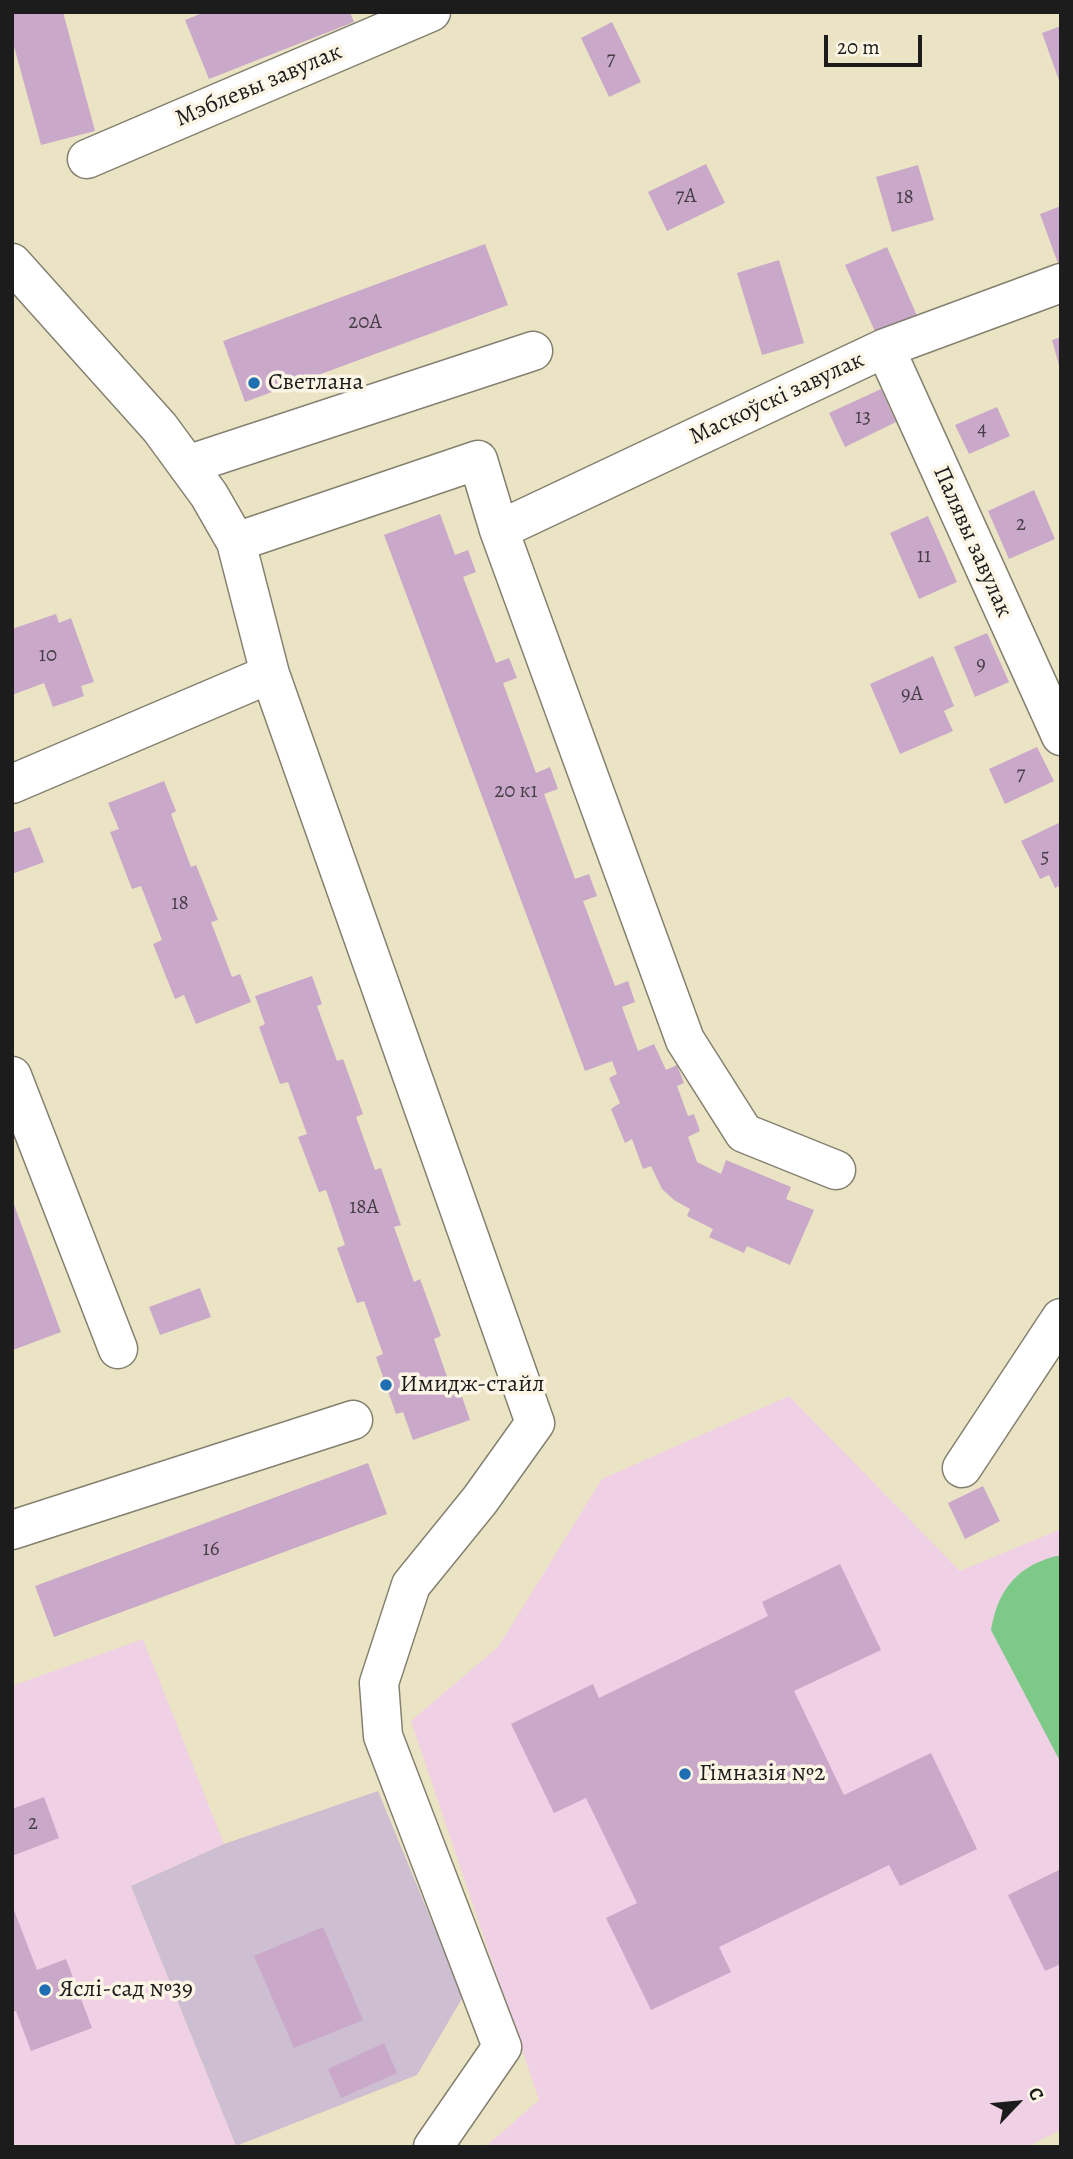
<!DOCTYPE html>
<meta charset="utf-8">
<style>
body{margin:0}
#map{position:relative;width:1073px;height:2159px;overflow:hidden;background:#ebe4c4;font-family:Alegreya,serif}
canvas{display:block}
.frame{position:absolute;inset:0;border:14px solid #1c1c1c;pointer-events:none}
.north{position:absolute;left:982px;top:2068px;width:70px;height:70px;-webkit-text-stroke:5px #fcf5e5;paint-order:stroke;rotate:64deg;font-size:19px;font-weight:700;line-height:28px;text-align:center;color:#1c1c1c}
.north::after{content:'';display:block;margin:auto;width:24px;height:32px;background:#1c1c1c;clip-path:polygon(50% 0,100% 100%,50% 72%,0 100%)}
.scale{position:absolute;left:824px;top:35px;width:98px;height:32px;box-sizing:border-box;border:4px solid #1c1c1c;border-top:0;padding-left:9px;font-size:21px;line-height:24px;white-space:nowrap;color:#1c1c1c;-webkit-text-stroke:5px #fcf5e5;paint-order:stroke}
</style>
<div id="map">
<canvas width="1073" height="2159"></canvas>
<div class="frame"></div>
<div class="north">С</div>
<div class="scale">20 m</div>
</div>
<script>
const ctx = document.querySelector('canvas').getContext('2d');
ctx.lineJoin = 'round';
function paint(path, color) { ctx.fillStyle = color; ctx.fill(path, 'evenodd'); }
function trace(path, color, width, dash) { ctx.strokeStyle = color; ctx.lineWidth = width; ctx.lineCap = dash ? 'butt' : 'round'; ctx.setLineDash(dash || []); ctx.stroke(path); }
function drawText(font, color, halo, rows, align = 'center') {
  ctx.font = font + ' Alegreya,serif'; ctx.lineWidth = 7; ctx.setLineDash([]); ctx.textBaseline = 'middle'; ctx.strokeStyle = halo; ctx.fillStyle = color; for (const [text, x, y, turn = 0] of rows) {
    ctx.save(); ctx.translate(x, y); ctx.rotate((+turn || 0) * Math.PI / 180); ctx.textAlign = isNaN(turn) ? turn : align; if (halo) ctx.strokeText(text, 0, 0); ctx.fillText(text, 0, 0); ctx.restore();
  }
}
const built = new Path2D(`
 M 789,1396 L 960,1571 L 1061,1529 L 1061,2130 L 1026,2147 L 485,2147 L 539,2100 L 411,1721 L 498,1647 L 602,1479 Z
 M 143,1639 L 224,1844 L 131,1886 L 236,2146 L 12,2147 L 12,1686 Z`);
const industrial = new Path2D(`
 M 378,1791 L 463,1997 L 417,2075 L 236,2146 L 131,1886 L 224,1844 Z`);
const green = new Path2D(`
 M 1061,1555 L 1061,1763 L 991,1630 C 998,1588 1019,1564 1061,1555 Z`);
const building = new Path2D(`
 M 12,12 L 63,12 L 95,131 L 41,145 L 12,39 Z
 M 205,12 L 350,12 L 354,22 L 209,79 L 185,20 Z
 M 612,22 L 641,82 L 609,97 L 581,38 Z
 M 1061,26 L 1061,83 L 1060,83 L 1042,33 Z
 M 706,164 L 725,203 L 667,231 L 648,192 Z
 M 918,165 L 934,220 L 892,232 L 876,177 Z
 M 1061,206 L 1061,269 L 1060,269 L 1040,214 Z
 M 485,244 L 508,305 L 245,402 L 223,341 Z
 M 887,247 L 918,318 L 877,336 L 845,265 Z
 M 779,260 L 804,343 L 762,355 L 737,273 Z
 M 1061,337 L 1061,369 L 1060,369 L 1052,340 Z
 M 881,389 L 896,422 L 845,447 L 829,413 Z
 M 997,407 L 1010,436 L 969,454 L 955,425 Z
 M 1034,490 L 1055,539 L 1009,559 L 988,511 Z
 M 440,514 L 455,555 L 468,550 L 476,572 L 463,577 L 496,663 L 509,658 L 517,678 L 503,683 L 536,773 L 550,767 L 558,789 L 544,794 L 575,879 L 589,874 L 597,896 L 583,901 L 615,986 L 628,981 L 635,1002 L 622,1007 L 638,1051 L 654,1044 L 666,1070 L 677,1065 L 684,1083 L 677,1086 L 688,1116 L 694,1114 L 700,1131 L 688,1137 L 697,1162 L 721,1174 L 726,1160 L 791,1187 L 786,1199 L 814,1210 L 790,1265 L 747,1246 L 744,1253 L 709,1237 L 713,1229 L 687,1216 L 690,1209 L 674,1200 L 662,1189 L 651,1166 L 643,1169 L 632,1139 L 625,1143 L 611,1109 L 620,1103 L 609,1078 L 617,1074 L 612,1061 L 585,1071 L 384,535 Z
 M 928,516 L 957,582 L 919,599 L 890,533 Z
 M 56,614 L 59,623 L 71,618 L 94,682 L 81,686 L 84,696 L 53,707 L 44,683 L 12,695 L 12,629 Z
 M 987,633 L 1009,682 L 975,697 L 954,647 Z
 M 933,656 L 954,706 L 944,711 L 953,731 L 900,754 L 870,684 Z
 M 1037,747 L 1054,781 L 1005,804 L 989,769 Z
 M 164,781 L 176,811 L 171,814 L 191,867 L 196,865 L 218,920 L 211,922 L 232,977 L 240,974 L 251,1002 L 196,1024 L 184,995 L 175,999 L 153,944 L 162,940 L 141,886 L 132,889 L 110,832 L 119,829 L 108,803 Z
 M 1061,822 L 1061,885 L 1055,888 L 1049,875 L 1040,879 L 1021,841 Z
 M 30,827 L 44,862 L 12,874 L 12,833 Z
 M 312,976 L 322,1004 L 317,1006 L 337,1061 L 343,1059 L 363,1114 L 356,1117 L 375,1170 L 381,1168 L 401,1225 L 394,1227 L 414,1282 L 420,1279 L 441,1336 L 434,1339 L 452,1391 L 459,1388 L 470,1420 L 413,1440 L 403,1412 L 396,1414 L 376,1357 L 383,1354 L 364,1301 L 357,1303 L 337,1248 L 345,1245 L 326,1190 L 319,1192 L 298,1137 L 307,1134 L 288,1082 L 280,1084 L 259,1027 L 265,1024 L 255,996 Z
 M 12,1199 L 61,1332 L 13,1350 L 12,1348 Z
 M 200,1288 L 211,1317 L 160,1335 L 149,1307 Z
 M 368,1463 L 387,1514 L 54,1637 L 35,1586 Z
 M 983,1486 L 1000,1521 L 965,1539 L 948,1503 Z
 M 840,1564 L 881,1650 L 794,1691 L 844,1795 L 931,1753 L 977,1849 L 900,1886 L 889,1865 L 719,1947 L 731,1972 L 651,2010 L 606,1918 L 637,1903 L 586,1798 L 554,1813 L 511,1724 L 593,1684 L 599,1698 L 768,1616 L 762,1602 Z
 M 44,1797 L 59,1838 L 12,1856 L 12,1809 Z
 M 1061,1869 L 1061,1964 L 1045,1971 L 1008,1895 Z
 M 12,1905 L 37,1970 L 66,1959 L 92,2028 L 31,2051 L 16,2011 L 12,2012 Z
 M 323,1927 L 363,2020 L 294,2048 L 254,1956 Z
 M 384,2043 L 397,2073 L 341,2098 L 328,2069 Z`);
const minor = new Path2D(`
 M 87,159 L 431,12
 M 12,263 L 160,428 L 209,495 L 236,542 L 270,674 L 535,1423 L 480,1500 L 411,1585 L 379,1683 L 383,1736 L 502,2047 L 433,2147
 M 885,348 L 1061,736
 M 187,465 L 533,351
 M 499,530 L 885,348 L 1061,283
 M 236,542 L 478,460 L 499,530 L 685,1040 L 744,1133 L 836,1170
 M 12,784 L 270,674
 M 12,1076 L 118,1349
 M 962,1468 L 1061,1318
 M 12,1530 L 353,1420`);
const markers = [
 [254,383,7,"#1f6fb2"],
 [386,1385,7,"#1f6fb2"],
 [685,1774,7,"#1f6fb2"],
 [45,1990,7,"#1f6fb2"]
];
const numberNames = [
 ["7",611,60],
 ["7А",686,197],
 ["18",905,198],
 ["20А",365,323],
 ["13",863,418],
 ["4",982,430],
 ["2",1021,525],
 ["11",924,557],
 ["10",48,656],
 ["9",981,665],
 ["9А",912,695],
 ["7",1021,775],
 ["20 к1",516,792],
 ["5",1045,858],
 ["18",180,904],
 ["18А",364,1208],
 ["16",211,1550],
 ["2",33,1824]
];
const streetNames = [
 ["Мэблевы завулак",259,86,-23],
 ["Маскоўскі завулак",777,399,-25],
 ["Палявы завулак",972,542,66]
];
const poiNames = [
 ["Светлана",268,383],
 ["Имидж-стайл",400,1385],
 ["Гімназія №2",699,1774],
 ["Яслі-сад №39",59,1990]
];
paint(built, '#f0d0e4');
paint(industrial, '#cebed1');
paint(green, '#7cc988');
paint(building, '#c9a8ca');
trace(minor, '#848070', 41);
trace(minor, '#fff', 38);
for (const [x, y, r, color] of markers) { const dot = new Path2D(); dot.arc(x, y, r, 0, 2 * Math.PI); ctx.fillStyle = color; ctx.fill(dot); trace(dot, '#fcf5e5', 2.5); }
drawText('21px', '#473f48', null, numberNames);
drawText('24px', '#1c1c1c', '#fcf5e5', streetNames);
drawText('24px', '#1c1c1c', '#fcf5e5', poiNames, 'left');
</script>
